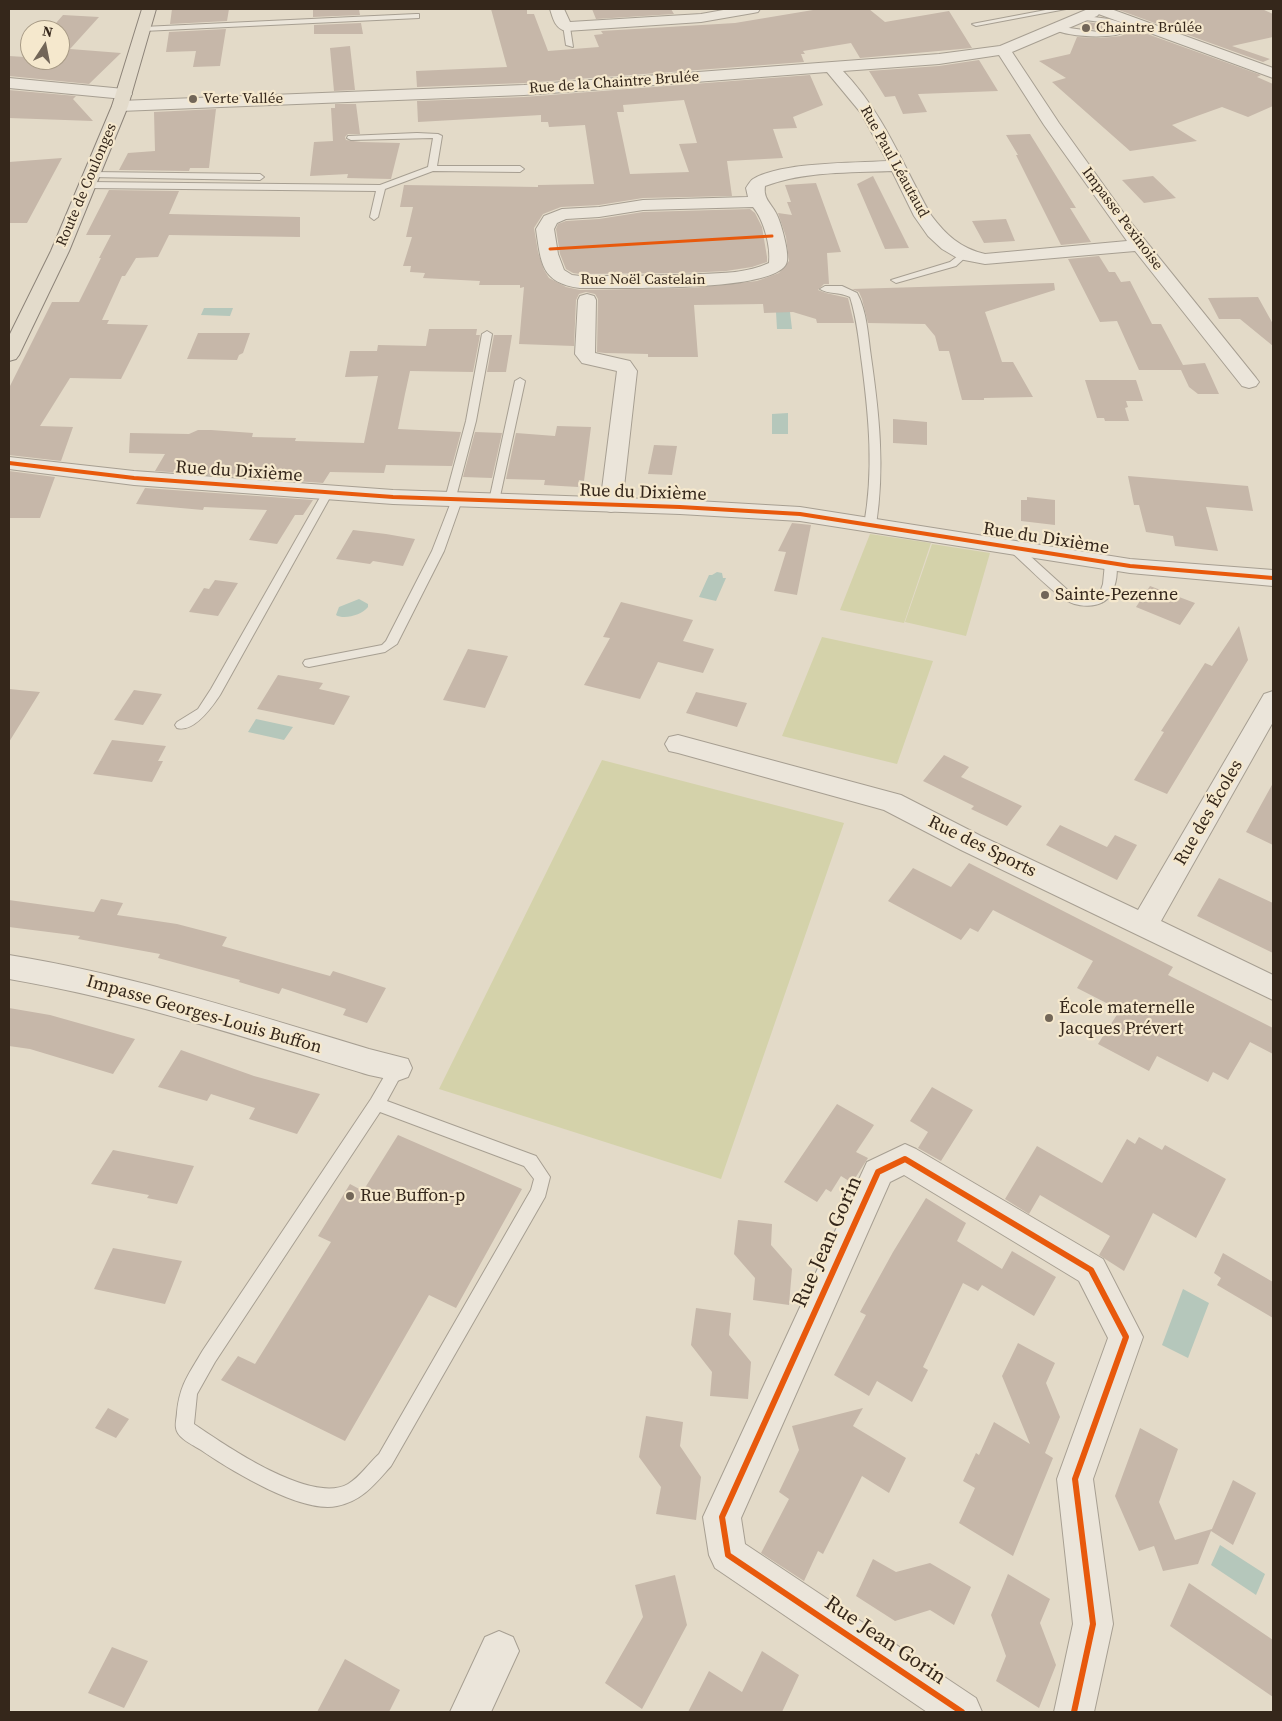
<!DOCTYPE html>
<meta charset="utf-8">
<style>
body{margin:0}
#map{position:relative;width:1282px;height:1721px;overflow:hidden;background:#e3dac8;font-family:"Source Serif 4",serif}
canvas{display:block}
.frame{position:absolute;inset:0;border:10px solid #35271b;pointer-events:none}
.north{position:absolute;left:20px;top:20px;width:50px;height:50px;box-sizing:border-box;background:#f5e8cd;border:1px solid #a89b86;border-radius:50%;rotate:11deg;font-size:14px;font-weight:700;line-height:20px;text-align:center;color:#35271b}
.north::after{content:'';display:block;margin:auto;width:18px;height:22px;background:#726658;clip-path:polygon(50% 0,100% 100%,50% 72%,0 100%)}
</style>
<div id="map">
<canvas width="1282" height="1721"></canvas>
<div class="frame"></div>
<div class="north">N</div>
</div>
<script>
const ctx = document.querySelector('canvas').getContext('2d');
ctx.lineJoin = 'round';
function paint(path, color) { ctx.fillStyle = color; ctx.fill(path, 'evenodd'); }
function trace(path, color, width, dash) { ctx.strokeStyle = color; ctx.lineWidth = width; ctx.lineCap = dash ? 'butt' : 'round'; ctx.setLineDash(dash || []); ctx.stroke(path); }
function drawText(font, color, halo, rows, align = 'center') {
  ctx.font = font + ' "Source Serif 4",serif'; ctx.lineWidth = 4.5; ctx.setLineDash([]); ctx.textBaseline = 'middle'; ctx.strokeStyle = halo; ctx.fillStyle = color; for (const [text, x, y, turn = 0] of rows) {
    ctx.save(); ctx.translate(x, y); ctx.rotate((+turn || 0) * Math.PI / 180); ctx.textAlign = isNaN(turn) ? turn : align; if (halo) ctx.strokeText(text, 0, 0); ctx.fillText(text, 0, 0); ctx.restore();
  }
}
const green = new Path2D(`
 M 870,534 L 931,543 L 904,623 L 840,610 Z
 M 932,544 L 990,553 L 966,636 L 905,622 Z
 M 822,637 L 933,661 L 897,764 L 782,736 Z
 M 602,760 L 844,823 L 721,1179 L 439,1089 Z`);
const water = new Path2D(`
 M 204,308 L 233,308 L 230,316 L 201,315 Z
 M 776,312 L 790,312 L 792,329 L 777,329 Z
 M 788,413 L 788,434 L 772,434 L 772,414 Z
 M 717,572 L 722,573 L 723,578 L 726,578 L 716,601 L 699,597 L 709,575 L 712,575 Z
 M 359,599 L 368,604 L 368,607 C 362,615 344,620 336,615 L 339,607 Z
 M 256,719 L 293,727 L 284,740 L 248,732 Z
 M 1183,1289 L 1209,1303 L 1188,1358 L 1162,1345 Z
 M 1220,1545 L 1265,1574 L 1256,1595 L 1211,1565 Z`);
const building = new Path2D(`
 M 172,9 L 229,9 L 227,21 L 170,24 Z
 M 313,9 L 359,9 L 360,15 L 313,17 Z
 M 491,9 L 527,9 L 527,14 L 534,14 L 548,51 L 599,47 L 594,35 L 603,34 L 601,31 L 735,23 L 819,9 L 869,9 L 885,22 L 949,11 L 972,48 L 860,58 L 851,43 L 803,51 L 805,54 L 801,54 L 804,62 L 524,83 L 417,87 L 416,71 L 507,67 Z
 M 592,9 L 671,9 L 674,14 L 596,19 Z
 M 1116,9 L 1262,9 L 1273,14 L 1273,37 L 1232,46 L 1270,59 L 1263,62 Z
 M 63,15 L 99,17 L 70,49 L 121,53 L 89,84 L 9,76 L 9,56 L 25,57 L 30,52 L 30,60 L 60,60 L 60,30 L 50,30 Z
 M 1087,22 L 1108,25 L 1117,28 L 1098,30 L 1081,28 L 1082,24 Z
 M 361,23 L 363,34 L 314,34 L 314,25 Z
 M 1128,27 L 1261,75 L 1257,77 L 1273,84 L 1273,106 L 1248,117 L 1222,107 L 1172,125 L 1197,141 L 1130,151 L 1052,82 L 1066,78 L 1039,61 L 1070,54 L 1077,37 L 1101,38 L 1121,36 L 1129,32 Z
 M 226,29 L 220,66 L 193,67 L 196,51 L 166,52 L 169,32 Z
 M 350,46 L 355,90 L 334,91 L 330,48 Z
 M 979,60 L 998,91 L 918,94 L 927,112 L 903,114 L 895,96 L 885,97 L 869,71 L 939,66 Z
 M 810,75 L 823,105 L 793,117 L 797,128 L 773,129 L 783,158 L 727,161 L 732,196 L 643,198 L 599,205 L 561,207 L 543,214 L 534,228 L 538,252 L 544,270 L 549,278 L 566,287 L 580,290 L 693,288 L 757,281 L 779,273 L 789,261 L 786,237 L 778,213 L 792,215 L 787,202 L 791,202 L 785,185 L 816,183 L 841,252 L 827,253 L 829,284 L 824,284 L 818,290 L 826,293 L 848,298 L 854,323 L 817,323 L 816,319 L 793,312 L 764,313 L 763,304 L 694,305 L 698,357 L 648,357 L 648,354 L 605,353 L 597,352 L 598,299 L 595,294 L 586,292 L 579,294 L 576,300 L 574,346 L 519,344 L 524,287 L 520,288 L 520,285 L 479,285 L 480,281 L 423,278 L 425,273 L 410,272 L 411,266 L 403,266 L 412,237 L 406,237 L 413,207 L 400,207 L 404,185 L 538,187 L 538,185 L 594,184 L 585,125 L 549,127 L 548,122 L 541,122 L 541,115 L 418,122 L 417,101 L 524,97 ZM 684,100 L 697,143 L 679,144 L 689,172 L 630,174 L 617,112 L 624,112 L 623,105 Z
 M 9,90 L 76,96 L 73,99 L 93,121 L 9,118 Z
 M 335,104 L 356,104 L 360,134 L 348,134 L 345,137 L 346,140 L 361,142 L 400,143 L 391,179 L 347,178 L 348,174 L 310,176 L 314,142 L 333,141 L 331,108 L 335,108 Z
 M 216,109 L 209,168 L 190,168 L 189,171 L 119,170 L 128,153 L 155,151 L 154,112 Z
 M 1030,134 L 1076,208 L 1070,208 L 1091,242 L 1061,245 L 1016,155 L 1018,155 L 1006,135 Z
 M 62,158 L 27,223 L 9,223 L 9,162 Z
 M 873,176 L 909,248 L 885,249 L 857,184 Z
 M 1153,176 L 1176,198 L 1144,203 L 1122,180 Z
 M 109,190 L 179,191 L 169,214 L 300,217 L 300,237 L 169,235 L 158,257 L 136,258 L 125,276 L 122,276 L 102,320 L 109,320 L 107,324 L 148,325 L 121,379 L 70,378 L 40,426 L 73,427 L 61,461 L 9,455 L 9,388 L 52,302 L 79,302 L 101,258 L 99,258 L 111,235 L 86,235 Z
 M 750,209 L 755,213 L 762,227 L 767,257 L 767,262 L 752,267 L 726,271 L 685,273 L 580,274 L 573,273 L 566,269 L 560,254 L 556,229 L 558,224 L 566,221 L 599,219 L 643,212 Z
 M 1006,219 L 1015,241 L 984,243 L 972,221 Z
 M 1099,256 L 1109,272 L 1115,272 L 1121,282 L 1130,281 L 1152,324 L 1161,324 L 1183,365 L 1205,363 L 1219,394 L 1198,394 L 1189,387 L 1181,370 L 1139,370 L 1117,321 L 1100,322 L 1068,259 Z
 M 1054,283 L 1055,290 L 985,312 L 1002,362 L 1013,362 L 1033,397 L 984,398 L 984,400 L 962,400 L 949,351 L 939,351 L 935,336 L 925,324 L 868,323 L 862,299 L 859,292 L 852,289 Z
 M 1258,297 L 1273,324 L 1273,346 L 1240,319 L 1219,319 L 1208,298 Z
 M 429,329 L 477,329 L 476,335 L 480,335 L 473,372 L 410,371 L 405,394 L 398,429 L 461,432 L 452,466 L 386,465 L 384,473 L 330,472 L 323,483 L 155,471 L 165,454 L 129,453 L 130,433 L 189,434 L 198,430 L 211,430 L 253,433 L 252,437 L 296,438 L 295,441 L 364,443 L 378,376 L 345,377 L 350,351 L 377,351 L 378,345 L 426,346 Z
 M 198,333 L 250,333 L 243,353 L 239,355 L 237,360 L 187,359 Z
 M 494,335 L 512,335 L 506,372 L 487,372 Z
 M 1085,380 L 1136,380 L 1143,401 L 1126,401 L 1128,407 L 1125,408 L 1129,421 L 1105,421 L 1104,418 L 1097,418 Z
 M 893,419 L 927,422 L 927,445 L 893,443 Z
 M 557,426 L 591,427 L 584,481 L 579,480 L 578,487 L 544,485 L 545,480 L 506,479 L 516,433 L 555,436 Z
 M 475,432 L 502,433 L 492,478 L 463,477 Z
 M 654,445 L 677,446 L 672,475 L 648,474 Z
 M 9,471 L 55,477 L 40,518 L 9,518 Z
 M 1128,476 L 1248,486 L 1253,511 L 1206,507 L 1218,551 L 1175,546 L 1173,536 L 1146,532 L 1139,505 L 1134,505 Z
 M 145,488 L 313,500 L 303,515 L 295,515 L 277,544 L 249,540 L 267,510 L 204,507 L 203,510 L 136,504 Z
 M 1027,497 L 1055,500 L 1055,525 L 1021,521 L 1021,500 L 1027,500 Z
 M 792,523 L 811,525 L 797,595 L 774,591 L 786,552 L 778,551 Z
 M 353,530 L 386,534 L 415,539 L 403,566 L 373,561 L 370,564 L 336,559 Z
 M 215,580 L 238,583 L 218,616 L 189,612 L 204,588 L 209,589 Z
 M 1150,586 L 1195,603 L 1180,625 L 1136,607 Z
 M 621,602 L 693,620 L 683,641 L 714,649 L 703,673 L 658,662 L 640,699 L 584,685 L 610,638 L 603,637 Z
 M 1239,626 L 1248,660 L 1167,794 L 1134,780 L 1164,732 L 1161,731 L 1205,663 L 1212,666 Z
 M 468,649 L 508,656 L 485,708 L 443,700 Z
 M 278,675 L 323,683 L 319,689 L 350,696 L 334,725 L 257,709 Z
 M 9,689 L 40,692 L 9,742 Z
 M 134,690 L 162,694 L 143,725 L 114,720 Z
 M 696,692 L 747,703 L 737,727 L 686,713 Z
 M 112,740 L 166,746 L 158,761 L 163,761 L 152,782 L 93,774 Z
 M 944,755 L 969,767 L 961,777 L 1022,806 L 1007,826 L 971,809 L 974,806 L 923,781 Z
 M 1273,783 L 1273,845 L 1246,832 Z
 M 1060,825 L 1107,847 L 1115,835 L 1137,845 L 1117,880 L 1046,845 Z
 M 969,863 L 1173,967 L 1168,975 L 1273,1028 L 1273,1054 L 1250,1042 L 1228,1080 L 1213,1072 L 1208,1082 L 1157,1056 L 1149,1071 L 1098,1044 L 1120,1010 L 1077,988 L 1093,961 L 993,910 L 978,932 L 970,928 L 961,940 L 888,901 L 913,868 L 951,887 Z
 M 1219,878 L 1273,903 L 1273,953 L 1197,916 Z
 M 101,899 L 123,903 L 117,915 L 177,924 L 227,937 L 222,946 L 330,976 L 333,971 L 386,988 L 367,1023 L 343,1015 L 346,1009 L 282,988 L 279,994 L 239,982 L 240,980 L 158,958 L 160,954 L 78,939 L 80,936 L 9,927 L 9,900 L 94,912 Z
 M 9,1008 L 50,1015 L 135,1039 L 113,1074 L 30,1049 L 9,1046 Z
 M 181,1050 L 254,1076 L 320,1094 L 297,1134 L 249,1119 L 255,1108 L 211,1094 L 207,1101 L 158,1087 Z
 M 932,1087 L 973,1110 L 941,1161 L 918,1148 L 928,1132 L 910,1121 Z
 M 837,1104 L 874,1125 L 856,1152 L 868,1158 L 852,1183 L 841,1176 L 831,1192 L 826,1189 L 817,1202 L 784,1182 Z
 M 398,1135 L 522,1189 L 456,1308 L 429,1295 L 345,1441 L 221,1380 L 238,1356 L 255,1364 L 331,1242 L 318,1236 L 350,1184 L 363,1191 Z
 M 1139,1137 L 1162,1150 L 1165,1145 L 1226,1179 L 1196,1238 L 1153,1213 L 1124,1271 L 1099,1255 L 1110,1236 L 1040,1195 L 1029,1214 L 1005,1199 L 1037,1146 L 1102,1183 L 1127,1139 L 1135,1144 Z
 M 113,1150 L 194,1166 L 177,1204 L 147,1198 L 149,1195 L 91,1184 Z
 M 926,1198 L 966,1223 L 957,1241 L 1002,1269 L 1012,1251 L 1056,1277 L 1034,1316 L 982,1285 L 978,1291 L 963,1283 L 923,1367 L 928,1370 L 912,1402 L 877,1381 L 869,1396 L 834,1375 L 866,1315 L 860,1312 L 893,1252 Z
 M 738,1220 L 772,1224 L 771,1245 L 792,1269 L 789,1305 L 753,1300 L 755,1278 L 734,1254 Z
 M 113,1248 L 182,1261 L 165,1304 L 94,1289 Z
 M 1223,1253 L 1273,1282 L 1273,1318 L 1217,1285 L 1221,1278 L 1214,1273 Z
 M 696,1308 L 731,1313 L 729,1335 L 751,1362 L 748,1399 L 710,1396 L 712,1372 L 691,1345 Z
 M 1018,1343 L 1055,1363 L 1046,1383 L 1060,1417 L 1045,1453 L 1053,1458 L 1013,1556 L 959,1523 L 975,1488 L 963,1481 L 976,1453 L 979,1455 L 994,1422 L 1030,1444 L 1002,1376 Z
 M 108,1408 L 129,1419 L 116,1438 L 95,1428 Z
 M 863,1408 L 853,1426 L 906,1458 L 889,1493 L 862,1476 L 823,1554 L 818,1551 L 804,1581 L 761,1553 L 789,1499 L 779,1492 L 799,1450 L 792,1426 Z
 M 646,1416 L 683,1422 L 680,1446 L 701,1477 L 696,1520 L 656,1514 L 661,1487 L 639,1457 Z
 M 1140,1428 L 1178,1449 L 1159,1502 L 1175,1540 L 1212,1529 L 1233,1480 L 1256,1493 L 1233,1545 L 1211,1531 L 1198,1564 L 1163,1571 L 1154,1546 L 1139,1551 L 1115,1496 Z
 M 873,1559 L 896,1572 L 930,1563 L 971,1587 L 954,1625 L 930,1610 L 895,1621 L 856,1596 Z
 M 1008,1574 L 1050,1599 L 1040,1623 L 1056,1665 L 1039,1708 L 996,1681 L 1006,1656 L 991,1615 Z
 M 675,1575 L 687,1625 L 642,1709 L 605,1683 L 643,1617 L 635,1585 Z
 M 1189,1583 L 1273,1640 L 1273,1697 L 1170,1626 Z
 M 112,1647 L 148,1661 L 124,1708 L 88,1693 Z
 M 762,1651 L 799,1675 L 782,1712 L 688,1712 L 709,1671 L 742,1692 Z
 M 345,1659 L 400,1690 L 389,1712 L 317,1712 Z`);
const service = new Path2D(`
 M 1051,9 L 1066,9 L 976,26 L 972,24 Z
 M 416,14 L 419,14 L 419,18 L 143,31 L 139,29 L 143,27 Z
 M 1078,15 L 1109,19 L 1126,24 L 1127,31 C 1113,40 1065,37 1051,28 L 1055,26 L 1098,32 L 1119,30 L 1119,27 L 1108,23 L 1078,19 Z
 M 563,25 L 570,27 L 573,47 L 566,45 Z
 M 417,133 L 438,134 L 442,136 L 437,166 L 520,166 L 524,169 L 520,172 L 433,171 L 385,189 L 378,217 L 374,220 L 370,217 L 376,191 L 88,188 L 84,185 L 88,182 L 380,185 L 428,167 L 433,138 L 351,140 L 347,138 L 348,136 Z
 M 92,172 L 260,174 L 264,177 L 260,180 L 89,177 L 88,175 Z
 M 963,252 L 968,255 L 956,266 L 896,283 L 891,280 L 950,262 Z
 M 842,286 L 857,293 C 867,311 868,336 871,357 C 879,413 885,468 876,525 L 870,529 L 864,525 C 874,471 869,418 862,364 C 859,342 857,319 850,297 C 840,292 827,294 820,289 L 825,286 Z
 M 487,331 L 492,334 L 476,421 L 456,497 L 462,500 L 444,551 L 397,644 L 385,652 L 309,667 L 305,666 L 303,663 L 305,660 L 382,645 L 386,641 L 432,551 L 451,502 L 445,499 L 466,421 L 482,334 Z
 M 520,378 L 525,381 L 499,501 L 494,504 L 489,501 L 515,381 Z
 M 328,489 L 333,492 L 220,695 C 212,707 194,733 177,728 L 175,725 L 177,722 L 198,709 L 211,689 L 323,492 Z
 M 1014,544 L 1018,545 L 1072,594 C 1081,597 1091,600 1099,595 L 1103,584 L 1105,563 L 1111,559 L 1115,560 C 1119,569 1116,586 1111,594 C 1102,610 1076,608 1062,598 C 1044,584 1027,566 1010,551 L 1008,548 L 1010,545 Z
 M 397,1061 L 402,1063 L 405,1068 L 387,1101 L 536,1156 L 550,1177 L 545,1197 L 391,1466 C 375,1484 362,1501 337,1506 C 302,1514 230,1470 201,1450 C 193,1445 177,1438 176,1428 C 175,1423 177,1417 177,1412 C 180,1384 189,1374 203,1350 L 371,1099 L 392,1063 ZM 380,1112 L 524,1166 L 534,1179 L 531,1190 L 379,1454 C 369,1463 360,1477 348,1484 C 311,1505 225,1445 194,1424 L 197,1394 L 215,1362 Z`);
const minor = new Path2D(`
 M 550,9 L 564,9 L 570,22 L 701,14 L 729,9 L 760,9 L 758,12 L 753,13 L 701,22 L 566,31 C 555,29 553,18 550,9 Z
 M 1088,9 L 1104,9 L 1097,16 L 1012,52 L 1059,123 L 1128,219 L 1256,378 L 1259,382 L 1256,386 L 1249,388 L 1242,386 L 1135,251 L 985,264 L 959,259 L 942,249 L 928,236 L 914,216 L 892,171 C 849,173 805,171 765,186 C 763,199 771,203 776,213 C 781,222 789,252 787,261 C 782,294 610,287 580,288 C 541,283 541,263 536,229 L 544,216 L 562,209 L 599,207 L 643,200 L 748,197 L 746,188 C 748,185 750,181 753,179 C 781,162 854,163 887,161 L 861,113 L 827,72 L 524,95 L 120,111 L 114,109 L 112,106 L 114,103 L 120,101 L 524,85 L 939,54 L 1000,46 ZM 999,55 L 1044,125 L 1127,241 L 985,254 C 960,248 946,235 931,215 C 902,164 885,115 843,71 L 939,64 ZM 753,207 C 764,220 771,247 769,263 C 748,273 723,273 700,274 C 660,276 620,276 580,276 L 572,275 L 564,270 L 558,254 L 554,229 L 557,223 L 566,219 L 599,217 L 643,210 Z
 M 9,78 L 124,89 L 130,91 L 132,94 L 130,97 L 124,99 L 9,88 Z
 M 587,294 L 594,296 L 596,300 L 595,353 L 630,361 L 637,371 L 622,505 L 619,510 L 611,512 L 603,510 L 600,505 L 617,371 L 582,363 L 575,354 L 578,300 L 580,296 Z
 M 1273,691 L 1273,722 L 1161,921 L 1273,975 L 1273,1000 L 961,850 L 884,810 L 678,753 L 669,751 L 665,744 L 669,737 L 678,735 L 901,795 L 981,836 L 1138,910 L 1264,694 Z
 M 9,955 C 132,975 250,1013 369,1049 L 408,1059 L 412,1068 L 408,1077 L 397,1081 L 369,1075 C 250,1039 132,1000 9,979 Z
 M 905,1144 L 916,1149 L 1103,1259 L 1143,1337 L 1093,1479 L 1113,1624 L 1094,1712 L 1054,1712 L 1073,1624 L 1057,1479 L 1108,1338 L 1079,1281 L 904,1175 L 890,1182 L 741,1518 L 745,1544 L 976,1698 L 982,1712 L 927,1712 L 715,1568 L 709,1555 L 703,1517 L 867,1162 Z
 M 499,1631 L 513,1637 L 519,1651 L 491,1712 L 450,1712 L 485,1637 Z`);
const tertiary = new Path2D(`
 M 1091,9 L 1111,9 L 1273,68 L 1273,78 L 1093,12 Z
 M 9,457 L 134,471 L 393,490 L 680,500 L 800,507 L 1130,559 L 1273,570 L 1273,586 L 1130,573 L 800,521 L 680,514 L 393,504 L 134,485 L 9,469 Z`);
const primary = new Path2D(`
 M 142,9 L 156,9 L 128,106 L 69,251 L 19,355 L 16,359 L 9,361 L 9,336 L 51,251 L 112,106 Z`);
const cyclewayFar2 = new Path2D(`
 M 550,249 L 772,236`);
const cyclewayFar1 = new Path2D(`
 M 9,463 L 134,478 L 393,497 L 680,507 L 800,514 L 1130,566 L 1273,578`);
const cycleway = new Path2D(`
 M 962,1712 L 728,1555 L 722,1517 L 878,1172 L 905,1159 L 1091,1270 L 1126,1337 L 1075,1479 L 1093,1624 L 1074,1712`);
const markers = [
 [1086,28,5,"#726658"],
 [193,99,5,"#726658"],
 [1045,595,5,"#726658"],
 [1049,1018,5,"#726658"],
 [350,1196,5,"#726658"]
];
const farPoinames = [
 ["Chaintre Brûlée",1096,28],
 ["Verte Vallée",203,99]
];
const farStreetnames = [
 ["Rue de la Chaintre Brulée",614,83,-4],
 ["Rue Paul Léautaud",894,162,61],
 ["Route de Coulonges",87,185,-67],
 ["Impasse Pexinoise",1122,219,53],
 ["Rue Noël Castelain",643,280]
];
const streetNames = [
 ["Rue du Dixième",239,472,4],
 ["Rue du Dixième",643,493,2],
 ["Rue du Dixième",1046,539,9],
 ["Rue des Écoles",1209,813,-60],
 ["Rue des Sports",982,847,26],
 ["Impasse Georges-Louis Buffon",204,1015,16]
];
const poiNames = [
 ["Sainte-Pezenne",1055,595],
 ["École maternelle",1059,1008],
 ["Jacques Prévert",1059,1029],
 ["Rue Buffon-p",360,1196]
];
const nearStreetnames = [
 ["Rue Jean Gorin",828,1242,-66],
 ["Rue Jean Gorin",885,1641,34]
];
paint(green, '#d4d2aa');
paint(water, '#b5c7bb');
paint(building, '#c6b7a9');
trace(service, '#a79f92', 2);
trace(minor, '#a79f92', 2);
trace(tertiary, '#a79f92', 2);
trace(primary, '#8d8479', 2);
paint(service, '#ebe5da');
paint(minor, '#ebe5da');
paint(tertiary, '#ebe5da');
paint(primary, '#e3dbcb');
trace(cyclewayFar2, '#e8590c', 3);
trace(cyclewayFar1, '#e8590c', 4);
trace(cycleway, '#e8590c', 6);
for (const [x, y, r, color] of markers) { const dot = new Path2D(); dot.arc(x, y, r, 0, 2 * Math.PI); ctx.fillStyle = color; ctx.fill(dot); trace(dot, '#f5e8cd', 2); }
drawText('15px', '#35271b', '#f5e8cd', farPoinames, 'left');
drawText('15px', '#35271b', '#f5e8cd', farStreetnames);
drawText('18px', '#35271b', '#f5e8cd', streetNames);
drawText('18px', '#35271b', '#f5e8cd', poiNames, 'left');
drawText('21px', '#35271b', '#f5e8cd', nearStreetnames);
</script>
